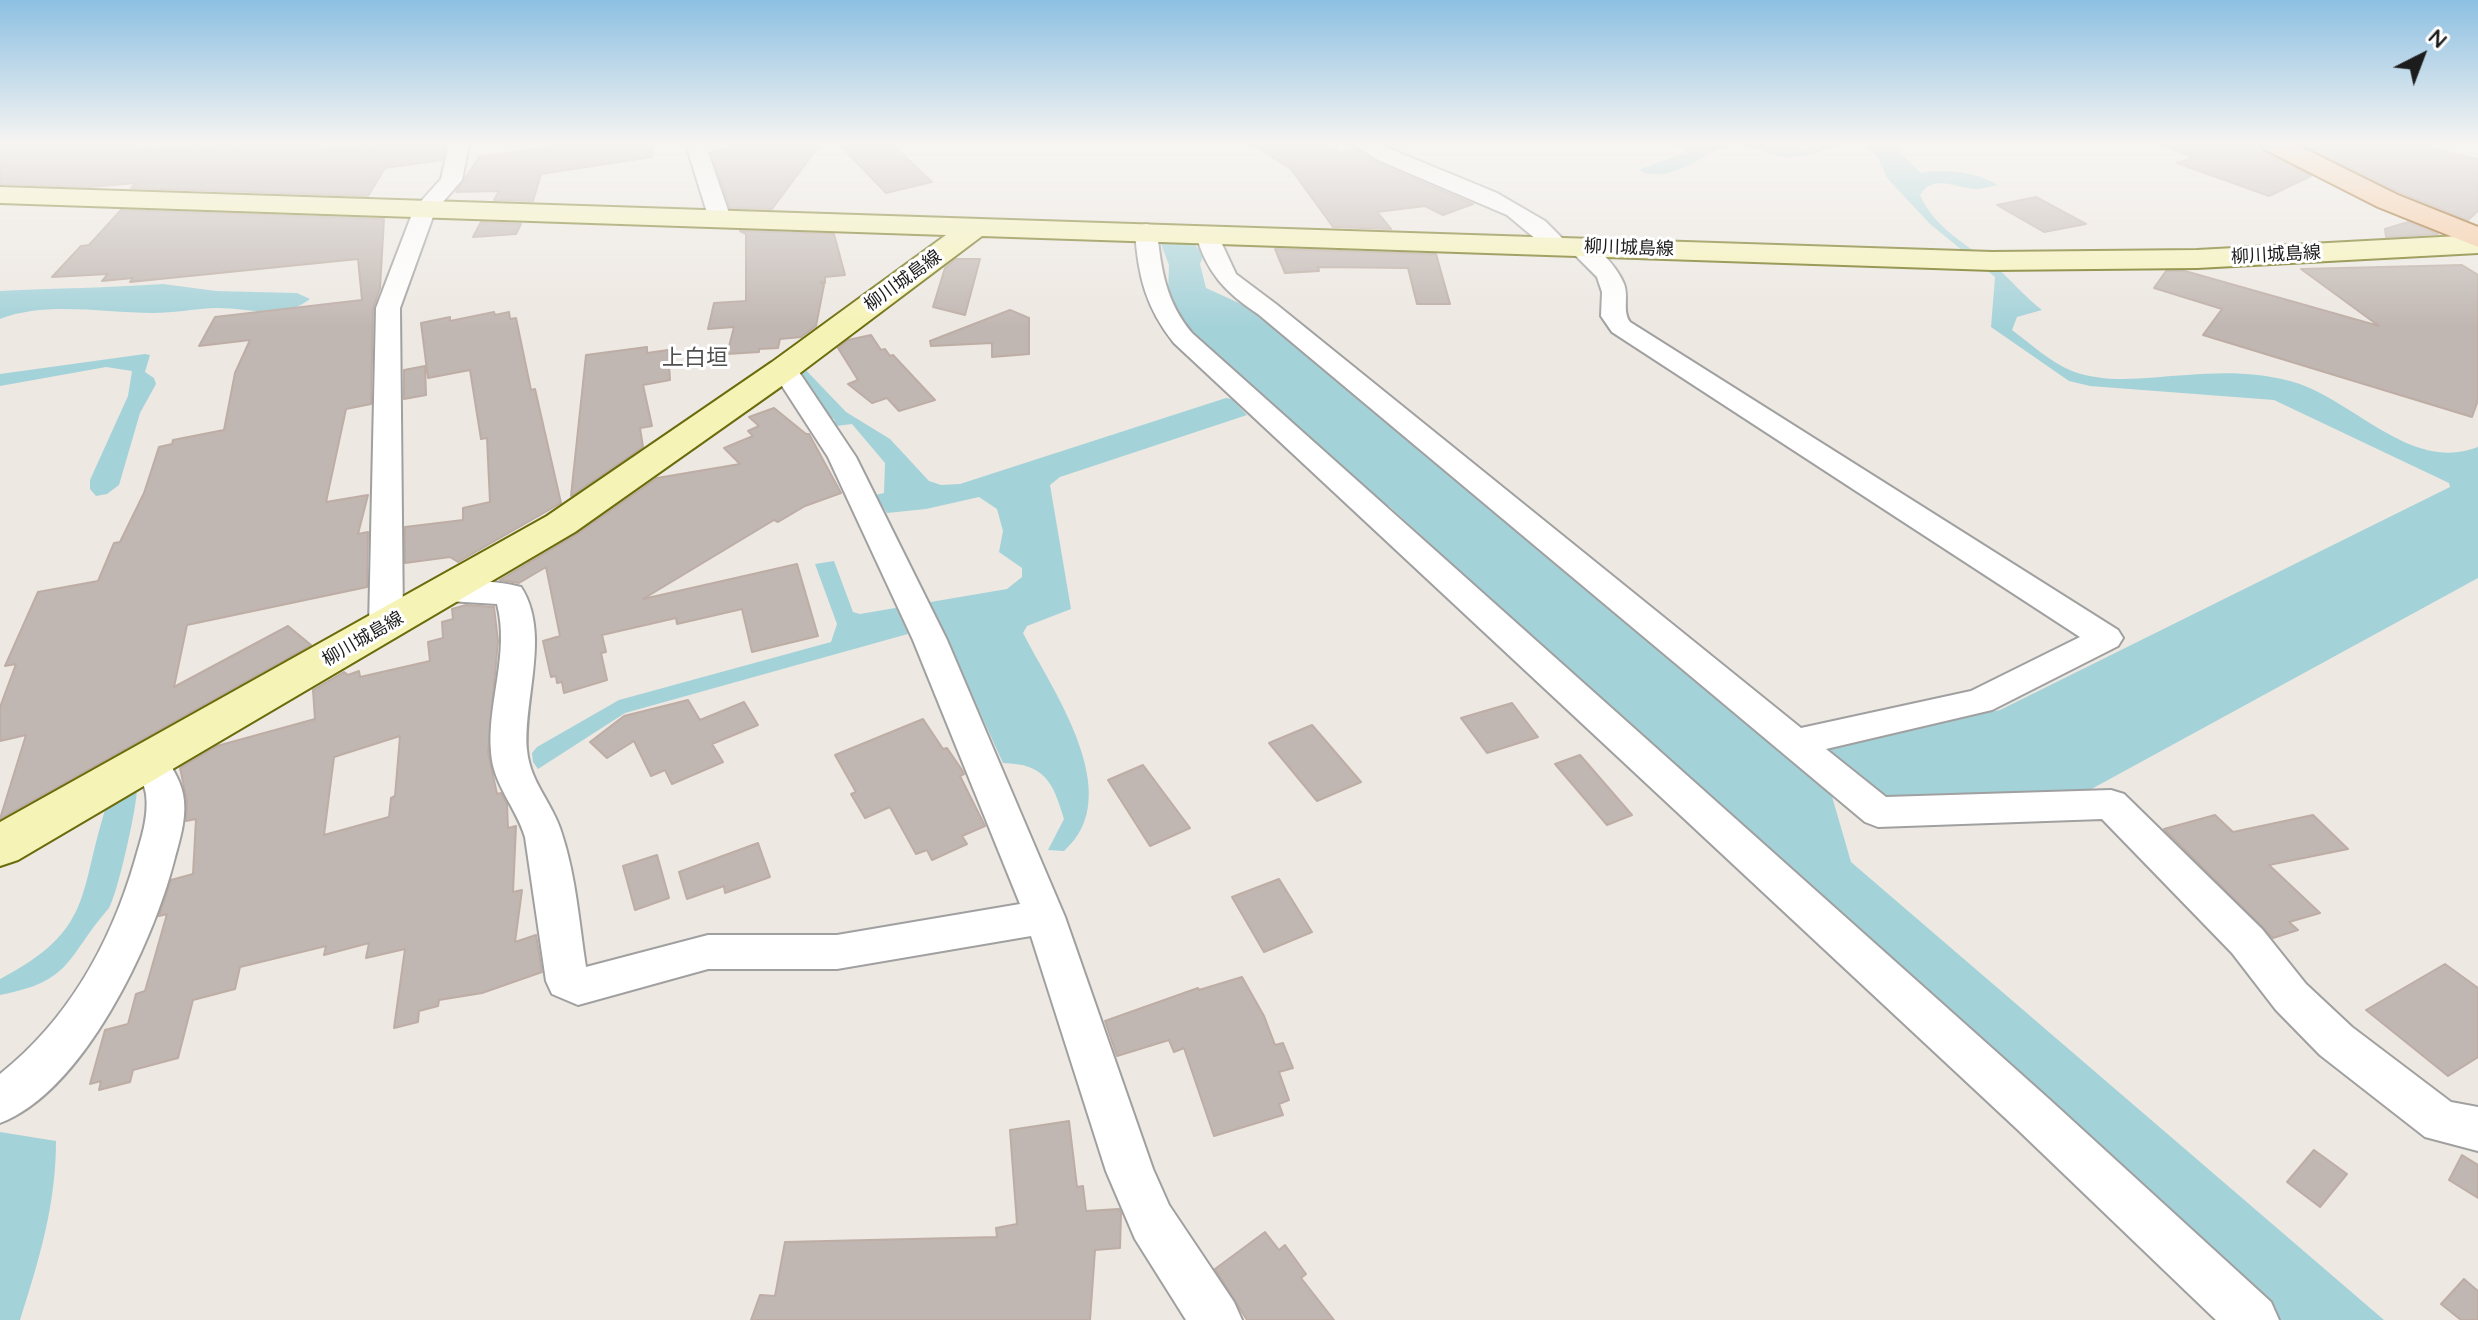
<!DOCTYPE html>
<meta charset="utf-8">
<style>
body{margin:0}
#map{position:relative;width:2478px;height:1320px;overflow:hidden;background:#ede8e2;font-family:Quicksand,sans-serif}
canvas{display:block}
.north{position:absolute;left:2382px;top:16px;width:80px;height:80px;-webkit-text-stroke:6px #fff;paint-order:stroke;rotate:42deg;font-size:22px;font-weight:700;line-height:32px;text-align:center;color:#1c1c1c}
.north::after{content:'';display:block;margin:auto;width:28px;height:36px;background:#1c1c1c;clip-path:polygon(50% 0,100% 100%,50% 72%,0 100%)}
</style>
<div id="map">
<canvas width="2478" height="1320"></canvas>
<div class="north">N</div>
</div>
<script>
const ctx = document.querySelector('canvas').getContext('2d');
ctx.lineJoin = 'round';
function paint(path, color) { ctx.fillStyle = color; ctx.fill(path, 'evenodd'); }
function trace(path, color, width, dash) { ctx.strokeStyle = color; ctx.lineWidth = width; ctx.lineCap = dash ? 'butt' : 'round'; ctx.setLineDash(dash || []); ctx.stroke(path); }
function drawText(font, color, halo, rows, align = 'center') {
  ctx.font = font + ' Quicksand,"Noto Sans JP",sans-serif'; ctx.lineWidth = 6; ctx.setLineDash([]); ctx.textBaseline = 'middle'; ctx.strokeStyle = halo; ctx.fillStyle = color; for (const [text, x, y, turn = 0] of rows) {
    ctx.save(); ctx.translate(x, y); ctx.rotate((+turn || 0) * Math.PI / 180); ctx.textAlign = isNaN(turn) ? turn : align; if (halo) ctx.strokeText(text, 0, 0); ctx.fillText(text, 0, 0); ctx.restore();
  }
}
const water = new Path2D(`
 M 1667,143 L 1770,143 L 1803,150 L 1844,143 C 1825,149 1805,159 1784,157 C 1765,156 1751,140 1731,145 C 1703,152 1669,187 1638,170 L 1686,152 L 1684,147 Z
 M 1862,143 L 1896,143 L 1904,157 L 1921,173 C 1944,168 1978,172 1998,185 C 1991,186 1981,190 1973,189 C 1955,187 1932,174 1920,195 C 1936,230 1967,244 1996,267 C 2012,281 2025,297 2042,310 L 2017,317 L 2012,330 C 2031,344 2050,362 2072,371 C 2110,385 2148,377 2187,375 C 2222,372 2256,372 2290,381 C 2352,397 2410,474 2478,447 L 2478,578 L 2086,792 L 1878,796 L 1829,757 L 1832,746 L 2000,710 L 2450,487 L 2449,483 L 2274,400 L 2090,386 L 2069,381 L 1991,327 L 1995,277 L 1930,224 L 1887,178 L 1879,159 Z
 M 1159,239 L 1194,240 L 1194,244 L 1204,254 L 1200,264 L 1206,288 L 1250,308 L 1831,793 L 1851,862 L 2384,1320 L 2278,1320 L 1389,506 L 1381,508 L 1265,396 L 1260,397 L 1195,339 L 1168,294 L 1169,265 Z
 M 163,284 L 216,291 L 297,293 L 310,299 C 283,321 245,307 214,308 C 193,309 173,313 153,313 C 103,313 47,301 0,319 L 0,291 C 55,288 108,288 163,284 Z
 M 145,354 L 150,355 L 145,372 L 154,378 L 156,384 L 140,413 L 119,485 L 107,494 L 96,496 L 90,489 L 90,480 L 128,396 L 132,371 L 106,367 L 0,386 L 0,374 Z
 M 802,366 L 846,412 L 890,439 L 929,481 L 941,485 L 960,484 L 1226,398 L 1232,399 L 1247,415 L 1060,477 L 1050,485 L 1071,609 L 1027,626 L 1023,633 C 1052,690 1128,795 1064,851 L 1048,850 L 1064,819 C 1053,782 1045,764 1003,763 L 940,625 L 625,713 L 538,769 L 533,762 L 532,753 L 537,747 L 619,700 L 831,642 L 837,624 L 815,564 L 834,561 L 853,612 L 860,614 L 1007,589 L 1022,577 L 1022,568 L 999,552 L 1003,531 L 997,509 L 979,497 L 926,509 L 887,513 L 875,495 L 884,493 L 885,463 L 852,424 L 836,426 L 834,419 L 827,417 L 796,369 Z
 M 137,788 C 137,807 118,893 109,908 C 65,959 73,981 0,995 L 0,979 C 94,930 78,895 106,807 Z
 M 0,1132 L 56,1141 C 56,1205 39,1260 20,1320 L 0,1320 Z`);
const building = new Path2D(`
 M 0,143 L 133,143 L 128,148 L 319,144 L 316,148 L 440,143 L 445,149 L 442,160 L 385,168 L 368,196 L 131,188 L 136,183 L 90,187 L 0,184 Z
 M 575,143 L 651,143 L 652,157 L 541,174 L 533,201 L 494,200 L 499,191 L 456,192 L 479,157 Z
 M 734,143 L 821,143 L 772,209 L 730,208 L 712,154 L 729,150 Z
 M 838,143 L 891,143 L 932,182 L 886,193 Z
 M 1249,143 L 1324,143 L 1341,153 L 1355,149 L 1377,163 L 1473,204 L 1443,215 L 1425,206 L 1377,212 L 1391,229 L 1333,227 L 1291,169 Z
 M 2160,143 L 2257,143 L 2263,152 L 2311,176 L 2269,196 L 2177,163 L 2193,158 Z
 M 2299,143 L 2436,143 L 2432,148 L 2478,159 L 2478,211 L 2468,220 L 2399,192 Z
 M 2036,197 L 2086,224 L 2044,232 L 1997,205 Z
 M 121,210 L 384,219 L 380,288 L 373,308 L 371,404 L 346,409 L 326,502 L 368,495 L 358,534 L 368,532 L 367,587 L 187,625 L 174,687 L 288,626 L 311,645 L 0,819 L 26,735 L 0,741 L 0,707 L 16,664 L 5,666 L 38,592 L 98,581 L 114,543 L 120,542 L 144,493 L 159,447 L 172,444 L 173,440 L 224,430 L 235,373 L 250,340 L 199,346 L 215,317 L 362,300 L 358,259 L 130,282 L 133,278 L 102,281 L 108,274 L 52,277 L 81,246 L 89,245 Z
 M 481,222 L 521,224 L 516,234 L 473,237 Z
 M 2408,222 L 2438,234 L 2386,237 L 2385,229 Z
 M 740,231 L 834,234 L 845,275 L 825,277 L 825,283 L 820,282 L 824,285 L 816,326 L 801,337 L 780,339 L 778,348 L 759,349 L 759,352 L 727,354 L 734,327 L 708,329 L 714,303 L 746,301 L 746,234 Z
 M 1275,249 L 1436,254 L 1450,304 L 1417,304 L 1408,268 L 1318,267 L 1319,271 L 1285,273 Z
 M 956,259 L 980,259 L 965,315 L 933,307 L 945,268 Z
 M 2462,265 L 2478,275 L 2478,400 L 2472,417 L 2203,335 L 2222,309 L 2154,288 L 2166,271 L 2185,271 L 2379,326 L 2301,269 Z
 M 1010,310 L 1029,318 L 1029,354 L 992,357 L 992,343 L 931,346 L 930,341 Z
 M 494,312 L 495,315 L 509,312 L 510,319 L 516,318 L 531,390 L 535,389 L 561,503 L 458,562 L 450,557 L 405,563 L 405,527 L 463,520 L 463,508 L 490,502 L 487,438 L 481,439 L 470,370 L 428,378 L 421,323 L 450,317 L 450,321 Z
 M 871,335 L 881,350 L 885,349 L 890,356 L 893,355 L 935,400 L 899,411 L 887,398 L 872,403 L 848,384 L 858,380 L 838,348 L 848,340 Z
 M 647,347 L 647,353 L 668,350 L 670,380 L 643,385 L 652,426 L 640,428 L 643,447 L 571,496 L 586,355 Z
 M 425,366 L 426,395 L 404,399 L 404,370 Z
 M 774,408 L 806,434 L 809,434 L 841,493 L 805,506 L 778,522 L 774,520 L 643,599 L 797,564 L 818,636 L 752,652 L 742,609 L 677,624 L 676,618 L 602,635 L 606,652 L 601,653 L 607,680 L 564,693 L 562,682 L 557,683 L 556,676 L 551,677 L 543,641 L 560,636 L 546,567 L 519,583 L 500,580 L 577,534 L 657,478 L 740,464 L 724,448 L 753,436 L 748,431 L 759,426 L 749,417 Z
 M 466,605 L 494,607 L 498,641 L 488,752 L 497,794 L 501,793 L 507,804 L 508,828 L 516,826 L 513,892 L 522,890 L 515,942 L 536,935 L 542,972 L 482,993 L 439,1000 L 438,1006 L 419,1011 L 418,1022 L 394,1028 L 405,949 L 366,958 L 369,943 L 324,955 L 326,946 L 240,967 L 235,989 L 193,1000 L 178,1058 L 133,1070 L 130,1082 L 99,1090 L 101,1081 L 90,1084 L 105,1030 L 128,1024 L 136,994 L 145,991 L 167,914 L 159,916 L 171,880 L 193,874 L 196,819 L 186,821 L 187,801 L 180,768 L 217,746 L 315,719 L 313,690 L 344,672 L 348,675 L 359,671 L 360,677 L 430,661 L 428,642 L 443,638 L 442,622 L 453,619 L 452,609 ZM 400,736 L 395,796 L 391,798 L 389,817 L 324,835 L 334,757 Z
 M 688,700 L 700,720 L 744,702 L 758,725 L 712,744 L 723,762 L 672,784 L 665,770 L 651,776 L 634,741 L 607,758 L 590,742 L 624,716 Z
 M 1512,703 L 1538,737 L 1487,753 L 1461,718 Z
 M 923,719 L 943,749 L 947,748 L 962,770 L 964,774 L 960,776 L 985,826 L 962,836 L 967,844 L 932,860 L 927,850 L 916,854 L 890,807 L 865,818 L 851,794 L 856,792 L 835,755 Z
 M 1312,725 L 1361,782 L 1317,801 L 1269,743 Z
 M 1580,755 L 1632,815 L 1607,825 L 1555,764 Z
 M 1143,765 L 1190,828 L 1150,846 L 1108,780 Z
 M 2215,815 L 2233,832 L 2313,815 L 2348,849 L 2269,865 L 2320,913 L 2289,922 L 2298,930 L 2273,938 L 2164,829 Z
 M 758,843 L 770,877 L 725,893 L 724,886 L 687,899 L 679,872 Z
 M 657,855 L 669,898 L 635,910 L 623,866 Z
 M 1279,879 L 1312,932 L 1264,952 L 1232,897 Z
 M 2445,964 L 2478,988 L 2478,1057 L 2448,1076 L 2366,1010 Z
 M 1242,977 L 1264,1016 L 1275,1045 L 1283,1043 L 1293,1068 L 1279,1072 L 1289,1100 L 1279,1104 L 1283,1115 L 1214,1136 L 1184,1048 L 1174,1052 L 1169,1040 L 1117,1056 L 1105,1021 L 1198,988 L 1199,990 Z
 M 1069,1121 L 1077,1187 L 1083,1186 L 1086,1211 L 1119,1209 L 1121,1213 L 1120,1248 L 1095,1250 L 1090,1320 L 751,1320 L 760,1295 L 775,1296 L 785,1242 L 997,1237 L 996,1228 L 1017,1224 L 1010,1130 Z
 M 2314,1150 L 2347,1174 L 2320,1207 L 2287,1182 Z
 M 2462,1155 L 2478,1165 L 2478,1198 L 2449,1180 Z
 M 1265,1232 L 1279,1250 L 1285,1245 L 1306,1274 L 1301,1278 L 1334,1320 L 1247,1320 L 1215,1269 Z
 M 2464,1279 L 2478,1291 L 2478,1320 L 2461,1320 L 2441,1304 Z`);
const minor = new Path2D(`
 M 443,143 L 469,145 L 462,180 L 435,211 L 400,308 L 403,626 L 398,634 L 386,637 L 374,634 L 369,626 L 376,308 L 414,209 L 441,179 L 448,148 Z
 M 694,143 L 731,143 L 728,147 L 708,152 L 731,219 L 728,224 L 720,226 L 709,219 L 687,148 Z
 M 1351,143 L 1376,143 L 1497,193 L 1545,221 L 1568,244 C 1587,230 1617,266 1624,284 C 1629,297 1622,311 1630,322 L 2118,630 L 2123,638 L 2118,646 L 1992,710 L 1826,749 L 1886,797 L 2111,790 L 2124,794 L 2262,929 L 2306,984 L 2352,1027 L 2451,1102 L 2478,1107 L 2478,1151 L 2425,1137 L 2320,1055 L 2276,1010 L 2232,953 L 2102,819 L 1878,827 L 1865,822 L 1258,314 C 1226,293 1206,272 1196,234 L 1199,229 L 1215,229 L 1236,274 L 1276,304 L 1801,728 L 1971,691 L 2080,637 L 1612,332 L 1601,316 L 1602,292 L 1597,277 L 1567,247 L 1557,252 L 1549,250 L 1507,215 L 1378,160 Z
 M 1146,224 L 1154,226 L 1157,231 C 1161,270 1166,302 1192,333 L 2049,1099 L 2271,1302 L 2279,1320 L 2216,1320 L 2017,1129 L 1174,343 C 1146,308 1138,276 1135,231 L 1138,226 Z
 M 784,361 L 793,363 L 856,457 L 947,640 L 1065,917 L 1153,1169 L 1169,1205 L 1234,1302 L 1242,1320 L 1186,1320 L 1135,1239 L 1106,1171 L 1031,936 L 837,969 L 708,969 L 578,1005 L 552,994 L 546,981 L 525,837 C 516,807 493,785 491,752 C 487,703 510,653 497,604 L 432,600 L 427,593 L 432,586 C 457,579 496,580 521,587 C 551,633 523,699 527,750 C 530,783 553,803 562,834 C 576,877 579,922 586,967 L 708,935 L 837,935 L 1020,904 L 913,640 L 828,457 L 771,369 L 775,363 Z
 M 149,748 L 162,751 C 171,766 183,783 184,801 C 186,821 179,842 174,861 C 153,943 84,1091 0,1123 L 0,1074 C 68,1020 111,943 135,860 C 141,839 149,817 146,794 C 144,782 137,772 131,761 L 136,751 Z`);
const secondary = new Path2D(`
 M 0,187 L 1992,252 L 2197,250 L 2478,235 L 2478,253 L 2197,268 L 1992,270 L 982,236 L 796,376 L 575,532 L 18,860 L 0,866 L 0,822 L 547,516 L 772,362 L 946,235 L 0,203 Z`);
const primary = new Path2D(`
 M 2260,143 L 2293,143 L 2398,195 L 2478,227 L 2478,247 L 2378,207 L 2264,149 Z`);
const farStreetnames = [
 ["柳川城島線",1629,248,2],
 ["柳川城島線",2276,255,-3],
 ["柳川城島線",903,281,-36],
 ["柳川城島線",363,639,-30]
];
const farQuarternames = [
 ["上白垣",695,358]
];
paint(water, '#a4d2d9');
paint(building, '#c1b7b2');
trace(building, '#bdada5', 2);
trace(minor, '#a0a0a0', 4);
trace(secondary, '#6a6b0a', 4);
trace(primary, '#8c5307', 4);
paint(minor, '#fff');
paint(secondary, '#f6f3b7');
paint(primary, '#f7c79d');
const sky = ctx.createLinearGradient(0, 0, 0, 327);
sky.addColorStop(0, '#8dc0e2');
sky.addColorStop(0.44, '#f7f5f2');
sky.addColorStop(1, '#f7f5f200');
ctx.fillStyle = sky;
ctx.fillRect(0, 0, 2478, 327);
drawText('18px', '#1c1c1c', '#fff', farStreetnames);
drawText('22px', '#4f4f4f', '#fff', farQuarternames);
</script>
